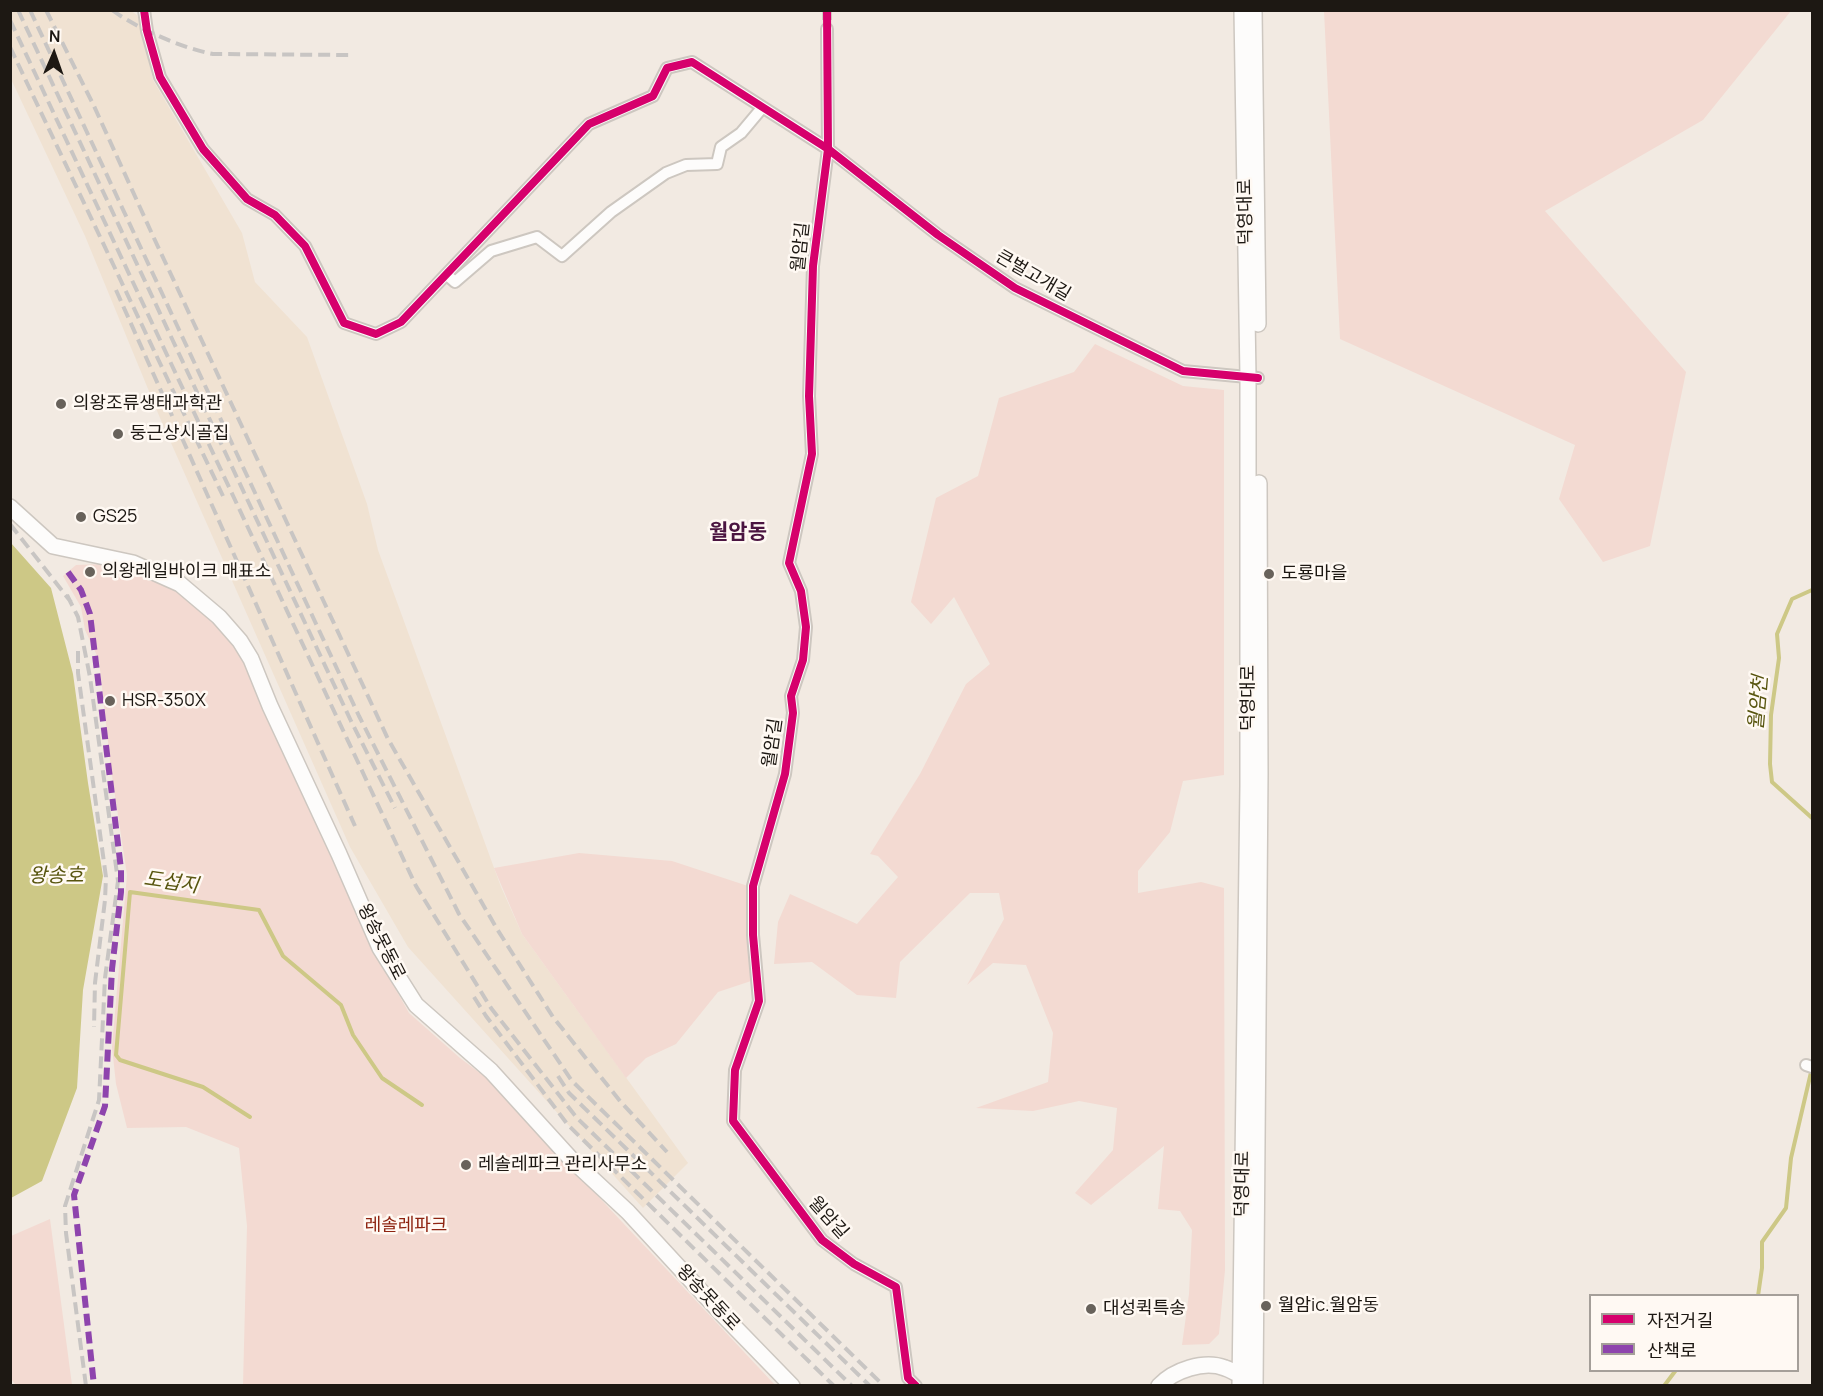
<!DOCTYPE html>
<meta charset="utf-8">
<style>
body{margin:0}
#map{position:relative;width:1823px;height:1396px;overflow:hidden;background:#f2eae2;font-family:Manrope,"Noto Sans KR",sans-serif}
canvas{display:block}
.frame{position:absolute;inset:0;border:12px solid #1d1813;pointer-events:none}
.legend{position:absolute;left:1589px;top:1294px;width:210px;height:78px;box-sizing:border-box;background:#fff9f3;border:2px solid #a59f99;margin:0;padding:8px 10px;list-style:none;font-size:18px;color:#1d1813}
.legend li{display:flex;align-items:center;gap:12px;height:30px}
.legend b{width:30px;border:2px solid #a59f99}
.north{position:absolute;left:24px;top:24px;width:60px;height:60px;-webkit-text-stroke:4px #fff9f3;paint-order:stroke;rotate:2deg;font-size:16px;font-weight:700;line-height:24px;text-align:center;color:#1d1813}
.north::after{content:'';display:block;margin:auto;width:21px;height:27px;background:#1d1813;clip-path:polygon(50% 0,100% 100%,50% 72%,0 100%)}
</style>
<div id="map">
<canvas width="1823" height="1396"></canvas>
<div class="frame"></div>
<ul class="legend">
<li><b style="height:8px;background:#d6006c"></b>자전거길</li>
<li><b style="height:8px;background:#8e44ad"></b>산책로</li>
</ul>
<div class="north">N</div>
</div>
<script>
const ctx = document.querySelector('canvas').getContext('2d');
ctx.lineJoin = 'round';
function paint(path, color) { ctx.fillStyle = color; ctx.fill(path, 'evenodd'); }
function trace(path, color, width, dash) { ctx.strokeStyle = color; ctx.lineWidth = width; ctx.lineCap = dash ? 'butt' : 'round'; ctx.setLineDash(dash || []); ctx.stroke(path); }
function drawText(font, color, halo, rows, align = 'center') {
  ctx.font = font + ' Manrope,"Noto Sans KR",sans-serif'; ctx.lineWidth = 5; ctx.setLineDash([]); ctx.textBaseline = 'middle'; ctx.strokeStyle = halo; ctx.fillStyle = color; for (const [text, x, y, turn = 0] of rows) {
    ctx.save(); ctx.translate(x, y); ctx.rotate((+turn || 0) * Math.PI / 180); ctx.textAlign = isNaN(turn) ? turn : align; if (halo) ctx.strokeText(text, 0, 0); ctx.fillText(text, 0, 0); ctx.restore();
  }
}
const built = new Path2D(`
 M 130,10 L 137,15 L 140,22 L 153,80 L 242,233 L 255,282 L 307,337 L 367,504 L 378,550 L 501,887 L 522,934 L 688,1163 L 643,1208 L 408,947 L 350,847 L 160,418 L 85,236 L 11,79 L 11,11 Z`);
const green = new Path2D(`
 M 1324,11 L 1791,11 L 1703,120 L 1545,211 L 1686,372 L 1650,546 L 1603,562 L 1559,499 L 1575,445 L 1340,339 Z
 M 1095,344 L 1183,386 L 1224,390 L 1224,775 L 1183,781 L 1170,832 L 1138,871 L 1138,893 L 1201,882 L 1224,888 L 1225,1270 L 1219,1334 L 1209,1344 L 1182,1345 L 1189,1294 L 1192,1230 L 1180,1211 L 1158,1209 L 1164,1146 L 1091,1205 L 1075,1193 L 1113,1150 L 1117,1108 L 1079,1101 L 1033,1111 L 976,1108 L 1048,1082 L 1053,1033 L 1026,965 L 993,963 L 967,985 L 1004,919 L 999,893 L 970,893 L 900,962 L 896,998 L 857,995 L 812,962 L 774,964 L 778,922 L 790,894 L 857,924 L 898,877 L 878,856 L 870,854 L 920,774 L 966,684 L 990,664 L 954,597 L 931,624 L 911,602 L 936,498 L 978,476 L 999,398 L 1074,372 Z
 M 105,564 L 136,571 L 174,589 L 220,624 L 247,662 L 376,954 L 409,1013 L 460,1058 L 488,1079 L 775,1385 L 243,1385 L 247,1226 L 239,1148 L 186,1127 L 127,1128 L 116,1084 L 112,1047 L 127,875 L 111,769 L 99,660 L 85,630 L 81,607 L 63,576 L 76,565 Z
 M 579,853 L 672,861 L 748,886 L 746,928 L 751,981 L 718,992 L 676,1044 L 646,1058 L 626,1078 L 522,934 L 494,868 Z
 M 50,1219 L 72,1385 L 16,1385 L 10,1378 L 11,1236 Z`);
const water = new Path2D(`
 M 11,543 L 51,588 L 73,674 L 88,783 L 103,876 L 83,990 L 77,1088 L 42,1181 L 11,1198 Z`);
const stream = new Path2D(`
 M 1812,590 L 1792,599 L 1777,634 L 1779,658 L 1771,715 L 1770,764 L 1772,782 L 1812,818
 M 250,1117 L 203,1087 L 120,1060 L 116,1055 L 130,892 L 259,910 L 283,956 L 341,1005 L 353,1035 L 382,1078 L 422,1105
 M 1758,1296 L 1762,1268 L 1762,1242 L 1786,1208 L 1791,1158 L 1812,1068
 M 1664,1386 L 1676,1370`);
const streetTunnel = new Path2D(`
 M 827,10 L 827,29`);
const street = new Path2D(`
 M 144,10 L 147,31 L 160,77 L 203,149 L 247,199 L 275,215 L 305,246 L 344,323 L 376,334 L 401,322 L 589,124 L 653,96 L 667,68 L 692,62 L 828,149 L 938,235 L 1015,288 L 1183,371 L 1258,378
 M 827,29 L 828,149 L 813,266 L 809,396 L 812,454 L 789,563 L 801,591 L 806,627 L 803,660 L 791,696 L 793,713 L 785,774 L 753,886 L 753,935 L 759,1001 L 735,1070 L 733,1121 L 822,1240 L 854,1264 L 896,1287 L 908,1378 L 916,1386
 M 447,275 L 455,282 L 491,251 L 537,237 L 562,256 L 611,212 L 666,173 L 686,165 L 717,164 L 721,147 L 741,133 L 762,108
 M 1806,1065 L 1812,1067`);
const secondary = new Path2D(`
 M 1254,10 L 1258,324
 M 10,507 L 53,546 L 133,563 L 180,584 L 219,617 L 240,641 L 251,659 L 270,706 L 339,854 L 380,948 L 416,1005 L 491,1071 L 571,1159 L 628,1212 L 722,1314 L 792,1386
 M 1159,1386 C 1174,1370 1204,1360 1225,1368 C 1232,1370 1239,1375 1246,1379
 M 1240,1386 L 1248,786 L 1248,377 L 1242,10
 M 1255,1386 L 1260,773 L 1259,483`);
const rail = new Path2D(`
 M 18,10 L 351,721 L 395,808
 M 30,10 L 359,716 L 459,914 L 572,1081 L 884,1386
 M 46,10 L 94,106 L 153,236 L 388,739 L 497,929 L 553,1017 L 620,1101 L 667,1152
 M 112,10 C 138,29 182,48 213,54 L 352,55
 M 10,20 L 416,886 L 491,1008 L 577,1118 L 852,1386
 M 10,47 L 223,496
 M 116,290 L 355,826
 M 10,524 L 71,602
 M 67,595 L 78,617 L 90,677 L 118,881 L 105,978 L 99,1100 L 65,1206 L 66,1233 L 86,1386
 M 78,651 L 78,673 L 106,877 L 105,900 L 95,983 L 94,1027
 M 474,997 L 486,1016 L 568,1125 L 834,1386
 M 558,1076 L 569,1093 L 870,1386`);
const quiet = new Path2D(`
 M 68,572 L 81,590 L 90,614 L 121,869 L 121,892 L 112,969 L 105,1106 L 74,1195 L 94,1386`);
const cycleway = new Path2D(`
 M 144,10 L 147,31 L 160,77 L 203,149 L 247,199 L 275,215 L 305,246 L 344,323 L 376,334 L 401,322 L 589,124 L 653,96 L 667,68 L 692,62 L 828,149 L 938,235 L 1015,288 L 1183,371 L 1258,378
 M 827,10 L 828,149 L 813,266 L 809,396 L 812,454 L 789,563 L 801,591 L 806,627 L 803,660 L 791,696 L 793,713 L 785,774 L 753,886 L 753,935 L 759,1001 L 735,1070 L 733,1121 L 822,1240 L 854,1264 L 896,1287 L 908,1378 L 916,1386`);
const markers = [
 [61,404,6,"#68625b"],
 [118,434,6,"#68625b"],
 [81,517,6,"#68625b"],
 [90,572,6,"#68625b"],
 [1269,574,6,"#68625b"],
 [110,701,6,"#68625b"],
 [466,1165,6,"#68625b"],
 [1266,1306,6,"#68625b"],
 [1091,1309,6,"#68625b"]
];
const streetNames = [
 ["덕영대로",1246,212,-91],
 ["월암길",801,247,-84],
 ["큰벌고개길",1033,276,30],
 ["덕영대로",1249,698,-90],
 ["월암길",773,743,-82],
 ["왕송못동로",381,942,63],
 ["덕영대로",1243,1184,-89],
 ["월암길",828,1218,48],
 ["왕송못동로",708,1298,47]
];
const poiNames = [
 ["의왕조류생태과학관",73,404],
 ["둥근상시골집",130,434],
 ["GS25",93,517],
 ["의왕레일바이크 매표소",102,572],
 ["도룡마을",1281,574],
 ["HSR-350X",122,701],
 ["레솔레파크 관리사무소",478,1165],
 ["월암ic.월암동",1278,1306],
 ["대성퀵특송",1103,1309]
];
const parkNames = [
 ["레솔레파크",406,1226]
];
const waterNames = [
 ["월암천",1759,703,-85],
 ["왕송호",56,876],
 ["도섭지",171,883,8]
];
const quarterNames = [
 ["월암동",738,533]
];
paint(built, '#f0e2d2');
paint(green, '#f3dad2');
paint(water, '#cdc886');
trace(stream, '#cdc886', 4);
trace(streetTunnel, '#d2cac3', 10, [10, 5]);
trace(street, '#cdc7c0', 14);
trace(secondary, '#cdc7c0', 18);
trace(street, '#fdfcfb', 10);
trace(secondary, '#fdfcfb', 15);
trace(rail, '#c8c5c3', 4, [12, 6]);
trace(quiet, '#8e44ad', 6, [12, 6]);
trace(cycleway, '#d6006c', 8);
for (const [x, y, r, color] of markers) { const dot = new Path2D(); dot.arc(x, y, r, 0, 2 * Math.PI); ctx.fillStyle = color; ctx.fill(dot); trace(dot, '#fff9f3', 2); }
drawText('18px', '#1d1813', '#fff9f3', streetNames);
drawText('18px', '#1d1813', '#fff9f3', poiNames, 'left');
drawText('18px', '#8e2411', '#fff9f3', parkNames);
drawText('italic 20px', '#58550f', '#fff9f3', waterNames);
drawText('bold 21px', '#4b1541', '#fff9f3', quarterNames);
</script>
